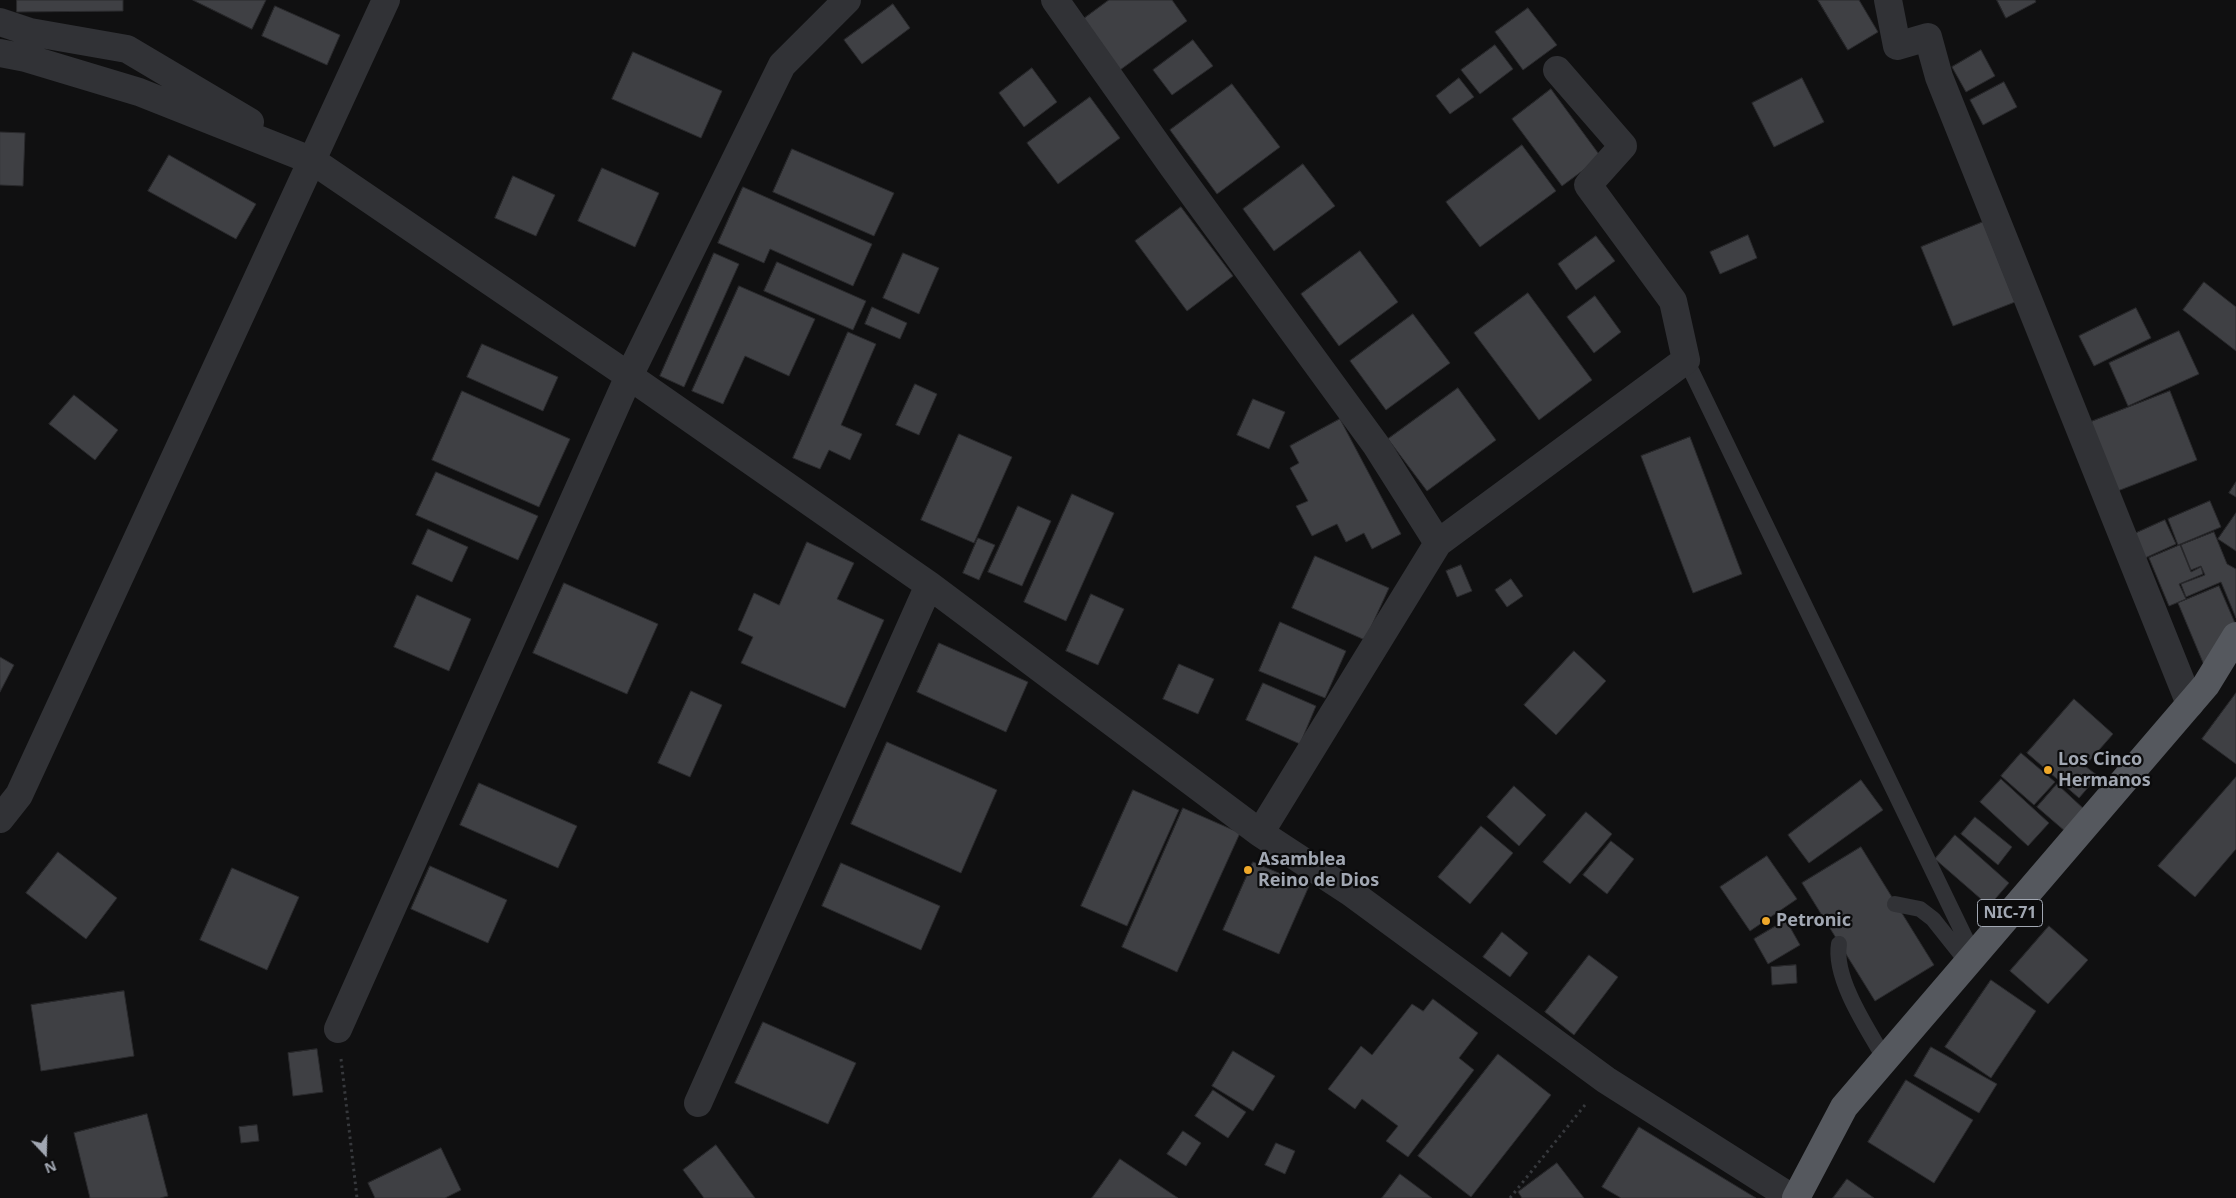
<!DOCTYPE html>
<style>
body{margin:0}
#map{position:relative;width:2236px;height:1198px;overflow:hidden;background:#101011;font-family:"Noto Sans",sans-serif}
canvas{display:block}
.north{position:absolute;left:20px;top:1128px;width:50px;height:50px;-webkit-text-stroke:4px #0b0b0c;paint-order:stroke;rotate:159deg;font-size:14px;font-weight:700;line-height:20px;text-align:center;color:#a1a7b2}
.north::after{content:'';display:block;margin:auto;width:18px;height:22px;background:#a1a7b2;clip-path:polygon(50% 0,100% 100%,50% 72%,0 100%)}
</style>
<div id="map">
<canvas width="2236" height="1198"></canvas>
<div class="north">N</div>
</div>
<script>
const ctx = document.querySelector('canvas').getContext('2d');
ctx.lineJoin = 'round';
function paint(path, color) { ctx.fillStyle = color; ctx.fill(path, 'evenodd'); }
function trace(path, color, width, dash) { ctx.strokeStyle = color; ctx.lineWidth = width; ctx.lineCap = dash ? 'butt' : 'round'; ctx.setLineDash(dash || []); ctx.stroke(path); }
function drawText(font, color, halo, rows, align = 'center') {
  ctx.font = font + ' "Noto Sans",sans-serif'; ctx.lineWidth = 4.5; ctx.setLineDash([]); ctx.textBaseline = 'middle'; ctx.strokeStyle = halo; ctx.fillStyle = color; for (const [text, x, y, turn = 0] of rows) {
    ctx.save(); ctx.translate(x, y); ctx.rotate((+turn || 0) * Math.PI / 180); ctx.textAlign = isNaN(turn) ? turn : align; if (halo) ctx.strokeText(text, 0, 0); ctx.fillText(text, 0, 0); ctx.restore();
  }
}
const building = new Path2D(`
 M 17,0 L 123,0 L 123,11 L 17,12 Z
 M 193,0 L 266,0 L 252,29 Z
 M 1109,0 L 1172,0 L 1187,21 L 1120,70 L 1082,20 Z
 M 1818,0 L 1859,0 L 1878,32 L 1848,50 Z
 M 1997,0 L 2035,0 L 2036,2 L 2006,18 Z
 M 893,4 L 910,28 L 862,64 L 844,40 Z
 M 275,6 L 340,35 L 327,65 L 262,36 Z
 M 1528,8 L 1557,45 L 1523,70 L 1495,32 Z
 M 1193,40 L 1213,66 L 1172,95 L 1153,70 Z
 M 1495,45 L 1513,69 L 1480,94 L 1461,70 Z
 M 1981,50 L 1995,76 L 1966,92 L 1952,67 Z
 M 633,52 L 722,91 L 701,138 L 612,99 Z
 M 1032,68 L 1057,102 L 1024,127 L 999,93 Z
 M 1459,78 L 1474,97 L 1450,114 L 1436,96 Z
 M 1802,78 L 1824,122 L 1774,147 L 1752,103 Z
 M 2004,82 L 2017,107 L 1983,125 L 1970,100 Z
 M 1232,84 L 1280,147 L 1217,194 L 1170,130 Z
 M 1551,89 L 1601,157 L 1562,186 L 1512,119 Z
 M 1090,97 L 1120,138 L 1058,184 L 1027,143 Z
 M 0,132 L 25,133 L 23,186 L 0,185 Z
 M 1522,145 L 1556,191 L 1480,247 L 1446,202 Z
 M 792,149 L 894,193 L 874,236 L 773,192 Z
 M 169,155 L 256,204 L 236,239 L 148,191 Z
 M 1303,164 L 1335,206 L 1274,251 L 1243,209 Z
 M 602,168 L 659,193 L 635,247 L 578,221 Z
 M 513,176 L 555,195 L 536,236 L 495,218 Z
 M 743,187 L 872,244 L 853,286 L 770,249 L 764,263 L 718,243 Z
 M 1181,207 L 1233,276 L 1187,311 L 1135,241 Z
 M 1983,222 L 2015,302 L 1953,326 L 1921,247 Z
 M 1748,235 L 1757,258 L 1720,274 L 1710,252 Z
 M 1596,236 L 1615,261 L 1576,290 L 1558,264 Z
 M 1360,251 L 1398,302 L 1339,346 L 1301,294 Z
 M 714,253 L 739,264 L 684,387 L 660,376 Z
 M 903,253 L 939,268 L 919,314 L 883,298 Z
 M 777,262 L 866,301 L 853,330 L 764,291 Z
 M 2204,282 L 2236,307 L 2236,351 L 2183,310 Z
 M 739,286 L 815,319 L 789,376 L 745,356 L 723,404 L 692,391 Z
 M 1528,293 L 1592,380 L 1539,420 L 1474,333 Z
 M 1595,296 L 1621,332 L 1594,353 L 1567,317 Z
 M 872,307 L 907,323 L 900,339 L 865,324 Z
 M 2136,308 L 2151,338 L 2094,366 L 2079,336 Z
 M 1413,314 L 1450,363 L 1386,410 L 1350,361 Z
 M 2179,331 L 2199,374 L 2128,406 L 2109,363 Z
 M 848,332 L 876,344 L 841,425 L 862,434 L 850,460 L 829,450 L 820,469 L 793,458 Z
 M 482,344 L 558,377 L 543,411 L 467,377 Z
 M 915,384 L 937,394 L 919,435 L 896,425 Z
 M 1458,388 L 1496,440 L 1427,491 L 1388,439 Z
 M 462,391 L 570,439 L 539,507 L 432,460 Z
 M 2170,391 L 2197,460 L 2115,492 L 2088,423 Z
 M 74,395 L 118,430 L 95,460 L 49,424 Z
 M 1253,399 L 1285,412 L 1269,449 L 1237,435 Z
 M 1340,419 L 1401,534 L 1372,549 L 1364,533 L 1346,542 L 1337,524 L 1312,536 L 1296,506 L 1308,501 L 1290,468 L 1299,463 L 1290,446 Z
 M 959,434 L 1012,457 L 974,543 L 921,520 Z
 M 1690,437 L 1742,574 L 1693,593 L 1641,456 Z
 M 436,472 L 538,516 L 518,560 L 416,515 Z
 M 2236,482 L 2236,497 L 2229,493 Z
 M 1072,494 L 1114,513 L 1066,621 L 1024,602 Z
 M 2210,501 L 2221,527 L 2178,545 L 2168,519 Z
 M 1018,506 L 1051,521 L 1022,586 L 988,572 Z
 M 2236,513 L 2236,551 L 2218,539 Z
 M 2165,520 L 2176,544 L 2145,558 L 2134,534 Z
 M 428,529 L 468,547 L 452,582 L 412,564 Z
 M 2214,532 L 2227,564 L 2236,569 L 2236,618 L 2221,582 L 2186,597 L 2181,584 L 2205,575 L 2201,566 L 2191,570 L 2181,545 Z
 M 978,538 L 995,545 L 979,580 L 963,573 Z
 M 807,542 L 854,563 L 837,599 L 884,620 L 845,708 L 741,663 L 753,637 L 738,630 L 754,593 L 779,605 Z
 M 2180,545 L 2191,572 L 2201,567 L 2203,574 L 2179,584 L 2186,599 L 2169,606 L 2149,558 Z
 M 1315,556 L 1389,588 L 1365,640 L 1292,608 Z
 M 1461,565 L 1472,591 L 1457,597 L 1446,571 Z
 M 1511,579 L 1523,596 L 1507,607 L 1495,590 Z
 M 564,583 L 658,624 L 627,694 L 533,653 Z
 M 2219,586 L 2235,623 L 2204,665 L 2178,603 Z
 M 1091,594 L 1124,609 L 1098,665 L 1066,651 Z
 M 417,595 L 471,619 L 449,671 L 394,647 Z
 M 1280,622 L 1346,651 L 1325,698 L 1259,671 Z
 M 939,643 L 1028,682 L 1006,732 L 917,692 Z
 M 1574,651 L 1606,681 L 1556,735 L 1524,705 Z
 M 0,657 L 14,665 L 0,692 Z
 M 1179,664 L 1214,679 L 1198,714 L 1163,699 Z
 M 1263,683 L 1316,706 L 1300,744 L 1246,720 Z
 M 691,691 L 722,705 L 690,777 L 658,763 Z
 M 2236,693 L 2236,764 L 2202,739 Z
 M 2074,699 L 2113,734 L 2085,766 L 2098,776 L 2079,798 L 2027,753 Z
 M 887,742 L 997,790 L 961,873 L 851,824 Z
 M 2021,753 L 2055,782 L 2034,805 L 2001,776 Z
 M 2236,777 L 2236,849 L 2195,897 L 2158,866 Z
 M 2001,779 L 2049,823 L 2028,846 L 1980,802 Z
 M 1861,780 L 1883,810 L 1809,863 L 1788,835 Z
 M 479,783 L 577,826 L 558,868 L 460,825 Z
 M 2057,784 L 2085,810 L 2066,832 L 2037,807 Z
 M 1514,786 L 1546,815 L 1519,846 L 1487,817 Z
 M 1133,790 L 1179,810 L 1127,926 L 1081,906 Z
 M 1183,808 L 1240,833 L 1177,972 L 1122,947 Z
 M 1586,812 L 1612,834 L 1570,884 L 1543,862 Z
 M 1975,817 L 2012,847 L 1998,865 L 1961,834 Z
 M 1481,826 L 1513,853 L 1470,904 L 1438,877 Z
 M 1955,835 L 2009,883 L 1989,906 L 1935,859 Z
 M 1611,841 L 1634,859 L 1607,894 L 1583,875 Z
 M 1861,847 L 1934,965 L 1875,1001 L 1802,883 Z
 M 58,852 L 117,898 L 86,939 L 26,893 Z
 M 1767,856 L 1797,899 L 1750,931 L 1720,887 Z
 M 1253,862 L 1309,886 L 1279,954 L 1223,930 Z
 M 841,863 L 940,906 L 921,950 L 822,906 Z
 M 430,866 L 507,900 L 488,943 L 411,909 Z
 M 232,868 L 299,897 L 267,970 L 200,940 Z
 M 1786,920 L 1800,945 L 1768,964 L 1754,939 Z
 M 2049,926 L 2088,960 L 2048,1004 L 2010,971 Z
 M 1502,932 L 1528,953 L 1510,977 L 1483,957 Z
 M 1589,955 L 1618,977 L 1574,1035 L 1545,1012 Z
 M 1796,965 L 1797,983 L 1772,985 L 1771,967 Z
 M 1991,980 L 2036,1011 L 1991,1078 L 1945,1047 Z
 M 124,991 L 134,1056 L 41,1071 L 31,1005 Z
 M 1433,999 L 1478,1033 L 1459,1058 L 1474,1070 L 1408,1157 L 1386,1141 L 1398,1126 L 1362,1099 L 1355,1109 L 1328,1089 L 1361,1046 L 1372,1055 L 1412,1004 L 1423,1011 Z
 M 763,1022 L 856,1063 L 828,1124 L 735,1083 Z
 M 1931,1047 L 1997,1084 L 1979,1113 L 1914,1076 Z
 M 317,1049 L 323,1092 L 293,1096 L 288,1053 Z
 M 1233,1051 L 1275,1076 L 1253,1111 L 1212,1086 Z
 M 1498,1054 L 1551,1095 L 1471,1197 L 1418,1156 Z
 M 1906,1080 L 1973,1120 L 1934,1183 L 1868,1142 Z
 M 1213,1090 L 1246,1112 L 1228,1138 L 1195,1116 Z
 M 147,1114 L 168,1196 L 160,1198 L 90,1198 L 74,1133 Z
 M 257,1125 L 259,1141 L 241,1143 L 239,1127 Z
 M 1639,1127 L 1756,1198 L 1621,1198 L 1602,1187 Z
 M 1183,1131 L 1201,1143 L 1186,1166 L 1167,1154 Z
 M 1276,1143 L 1295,1151 L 1285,1174 L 1265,1165 Z
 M 716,1145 L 755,1198 L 704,1198 L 683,1170 Z
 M 441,1148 L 461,1190 L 445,1198 L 375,1198 L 368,1183 Z
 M 1120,1159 L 1178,1198 L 1092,1198 Z
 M 1557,1163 L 1584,1198 L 1522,1198 L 1518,1192 Z
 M 1400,1174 L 1432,1198 L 1382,1198 Z
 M 1847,1179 L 1874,1198 L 1833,1198 Z`);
const path = new Path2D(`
 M 341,1059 L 357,1198
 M 1510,1198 L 1585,1105`);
const service = new Path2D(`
 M 1686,360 L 1974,956
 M 1895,904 L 1920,909 L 1933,919 L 1968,963
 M 1839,944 C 1833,978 1868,1030 1885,1059`);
const minor = new Path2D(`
 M 1055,0 L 1173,167 L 1376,445 L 1438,543 L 1260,833
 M 1888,0 L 1897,46 L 1928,37 L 1939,77 L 2190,704
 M 0,22 L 30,32 L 127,49 L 250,122
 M 0,53 L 26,58 L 139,92 L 313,161 L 629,376 L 929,585 L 1260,833 L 1350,892 L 1606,1080 L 1792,1198
 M 1438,543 L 1686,360 L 1673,301 L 1588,185 L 1623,146 L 1557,70
 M 0,819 L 19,795 L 386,0
 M 338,1029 L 629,376 L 782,65 L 847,0
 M 698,1103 L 929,585`);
const trunk = new Path2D(`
 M 1796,1198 L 1844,1107 L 2206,685 L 2236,636`);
const markers = [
 [2048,770,5,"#efa82a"],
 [1248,870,5,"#efa82a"],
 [1766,921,5,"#efa82a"]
];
const shields = [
 [2010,913,65]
];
const shieldNames = [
 ["NIC-71",2010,913]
];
const poiNames = [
 ["Los Cinco",2058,760],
 ["Hermanos",2058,781],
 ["Asamblea",1258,860],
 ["Reino de Dios",1258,881],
 ["Petronic",1776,921]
];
paint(building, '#3f4044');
trace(building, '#2a2a2d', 1);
trace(path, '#37393d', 3, [2.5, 4]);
trace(service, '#313236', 16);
trace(minor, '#313236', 28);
trace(trunk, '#55585e', 28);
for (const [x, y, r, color] of markers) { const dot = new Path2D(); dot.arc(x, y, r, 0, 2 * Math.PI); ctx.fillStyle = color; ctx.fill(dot); trace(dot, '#0b0b0c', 2); }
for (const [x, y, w] of shields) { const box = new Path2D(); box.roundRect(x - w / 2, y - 13.5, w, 27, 4); ctx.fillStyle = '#0b0b0c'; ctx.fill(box); trace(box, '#a1a7b2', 1); }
drawText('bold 16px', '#a1a7b2', null, shieldNames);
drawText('bold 18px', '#a1a7b2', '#0b0b0c', poiNames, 'left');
</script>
